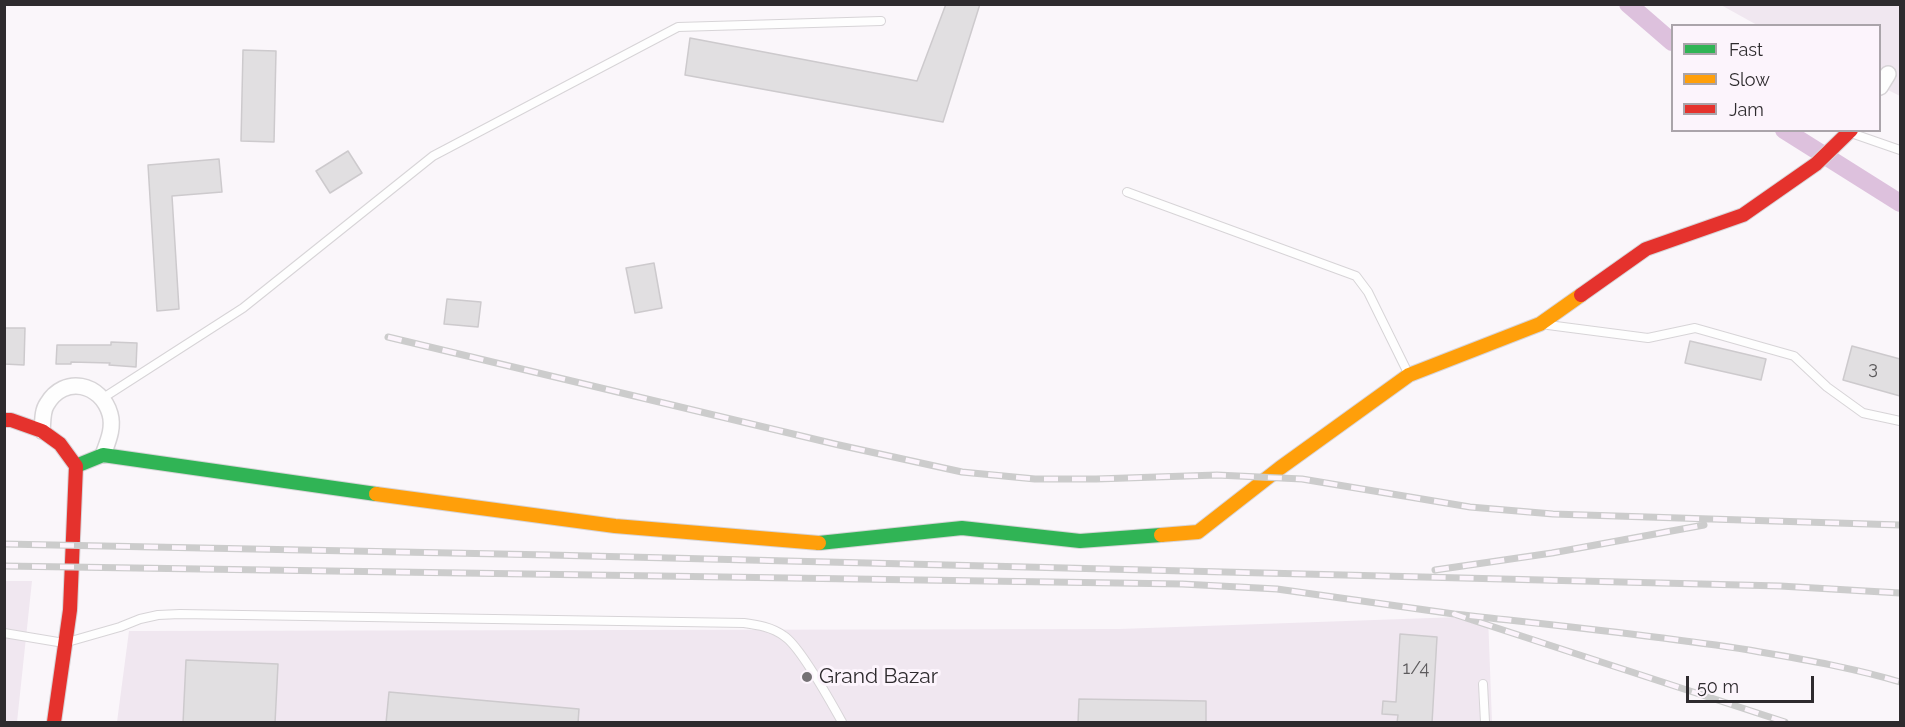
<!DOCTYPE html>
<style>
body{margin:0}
#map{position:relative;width:1905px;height:727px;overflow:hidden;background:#faf6fa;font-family:Raleway,sans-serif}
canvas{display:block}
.frame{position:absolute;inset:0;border:6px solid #2e2b2e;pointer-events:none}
.legend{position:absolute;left:1671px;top:24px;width:210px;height:108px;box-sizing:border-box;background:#fcf4fc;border:2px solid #aaa4aa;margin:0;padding:8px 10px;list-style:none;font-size:18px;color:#2e2b2e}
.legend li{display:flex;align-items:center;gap:12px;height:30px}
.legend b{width:30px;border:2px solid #aaa4aa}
.scale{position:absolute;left:1686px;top:676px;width:128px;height:27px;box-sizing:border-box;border:3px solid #2e2b2e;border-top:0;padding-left:8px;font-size:18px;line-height:21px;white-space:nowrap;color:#2e2b2e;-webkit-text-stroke:4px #fcf4fc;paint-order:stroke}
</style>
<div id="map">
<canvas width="1905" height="727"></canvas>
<div class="frame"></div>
<ul class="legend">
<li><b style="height:8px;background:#30b455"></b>Fast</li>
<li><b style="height:8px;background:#ff9f0a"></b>Slow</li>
<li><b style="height:8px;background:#e5322d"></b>Jam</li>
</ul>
<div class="scale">50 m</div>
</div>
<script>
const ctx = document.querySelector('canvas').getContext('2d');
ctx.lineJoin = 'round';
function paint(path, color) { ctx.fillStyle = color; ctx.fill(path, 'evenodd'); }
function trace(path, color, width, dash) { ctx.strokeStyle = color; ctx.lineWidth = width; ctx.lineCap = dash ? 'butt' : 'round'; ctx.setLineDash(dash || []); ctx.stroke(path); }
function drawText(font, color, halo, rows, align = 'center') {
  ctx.font = font + ' Raleway,sans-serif'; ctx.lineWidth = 6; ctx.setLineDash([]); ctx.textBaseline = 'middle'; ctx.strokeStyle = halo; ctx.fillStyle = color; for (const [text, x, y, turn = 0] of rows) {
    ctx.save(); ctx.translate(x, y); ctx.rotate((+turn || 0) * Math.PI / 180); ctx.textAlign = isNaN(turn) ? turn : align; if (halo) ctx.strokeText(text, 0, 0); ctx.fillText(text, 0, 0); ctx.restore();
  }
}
const built = new Path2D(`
 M 1721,5 L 1900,5 L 1900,96 L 1880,86 L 1880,26 L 1757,25 Z
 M 5,581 L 32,581 L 17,722 L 5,722 Z
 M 1488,616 L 1492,722 L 117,722 L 129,631 L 1119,629 Z`);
const canal = new Path2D(`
 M 1628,4 L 1672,42
 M 1784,130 L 1900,203`);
const building = new Path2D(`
 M 946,4 L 980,4 L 943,122 L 685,75 L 690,38 L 917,81 Z
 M 243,50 L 276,51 L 274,142 L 241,141 Z
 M 348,151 L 362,173 L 330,193 L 316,171 Z
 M 219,159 L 222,192 L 172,196 L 179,309 L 157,311 L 148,165 Z
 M 654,263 L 662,308 L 635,313 L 626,268 Z
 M 447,299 L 481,302 L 478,327 L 444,324 Z
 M 4,328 L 25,328 L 24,365 L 4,364 Z
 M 1690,341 L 1766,359 L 1761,380 L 1685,363 Z
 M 111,342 L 137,343 L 136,367 L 109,365 L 110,363 L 71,362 L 71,364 L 56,364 L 57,345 L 111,345 Z
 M 1852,346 L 1900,359 L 1900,396 L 1843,380 Z
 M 1400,634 L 1437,637 L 1432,723 L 1397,723 L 1398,715 L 1382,714 L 1383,701 L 1396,702 Z
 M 186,660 L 278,664 L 275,723 L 183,723 Z
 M 389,692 L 579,709 L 578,723 L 386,723 Z
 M 1079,699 L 1206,701 L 1206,723 L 1078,723 Z`);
const lane = new Path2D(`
 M 1851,133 L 1900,150
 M 1127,192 L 1356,276 L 1368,292 L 1408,373
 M 1548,325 L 1648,338 L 1695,328 L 1794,356 L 1827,387 L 1863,413 L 1900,421
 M 103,398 L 243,308 L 433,156 L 678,27 L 881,21
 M 4,633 L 64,643 L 120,627 L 140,619 L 158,615 L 180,614 L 744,623 C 758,625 772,627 784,636 C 800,646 832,704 842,722
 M 1483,684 L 1485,722`);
const street = new Path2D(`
 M 1880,87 L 1888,74
 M 42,431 C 43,423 42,411 47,404 C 64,375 101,383 110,414 C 114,428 108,441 103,455`);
const fast = new Path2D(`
 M 76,466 L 103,455 L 376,494
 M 819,543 L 962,528 L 1080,541 L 1161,535`);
const slow = new Path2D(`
 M 376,494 L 615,526 L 819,543
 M 1161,535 L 1198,532 L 1280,468 L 1409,375 L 1540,324 L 1581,295`);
const jam = new Path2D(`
 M 1581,295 L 1646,249 L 1743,215 L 1816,164 L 1851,130
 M 4,420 L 11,420 L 42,431 L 60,444 L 76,466 L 70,610 L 54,722`);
const rail = new Path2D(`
 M 388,337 L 839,445 L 962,472 L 1035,479 L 1096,479 L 1217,475 L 1302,479 L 1470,507 L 1553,514 L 1900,525
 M 4,544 L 550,555 L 1780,586 L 1900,593
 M 4,566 L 1182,584 L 1277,589 L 1454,614
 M 1435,570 L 1552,553 L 1704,525
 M 1785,722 L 1454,614 C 1552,625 1651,635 1749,650 C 1799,659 1851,667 1900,682`);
const markers = [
 [807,677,6,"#757275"]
];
const numberNames = [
 ["3",1873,369],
 ["1/4",1416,669]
];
const poiNames = [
 ["Grand Bazar",819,677]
];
paint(built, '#f0e7f0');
trace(canal, '#ddc1dd', 18);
paint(building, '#e1dfe1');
trace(building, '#cdcacd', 1.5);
trace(lane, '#d7d4d7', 10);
trace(street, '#d7d4d7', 18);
trace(fast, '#d7d4d7', 16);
trace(slow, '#d7d4d7', 16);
trace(jam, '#d7d4d7', 16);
trace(lane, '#fefefe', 8);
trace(street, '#fefefe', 15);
trace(fast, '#30b455', 14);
trace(slow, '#ff9f0a', 14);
trace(jam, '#e5322d', 14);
trace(rail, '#ccc', 7);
trace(rail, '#fcf4fc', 4.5, [14]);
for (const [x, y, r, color] of markers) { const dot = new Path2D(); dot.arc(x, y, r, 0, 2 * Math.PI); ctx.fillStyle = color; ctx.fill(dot); trace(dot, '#fcf4fc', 2); }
drawText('18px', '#5c5a5c', null, numberNames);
drawText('21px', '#2e2b2e', '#fcf4fc', poiNames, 'left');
</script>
